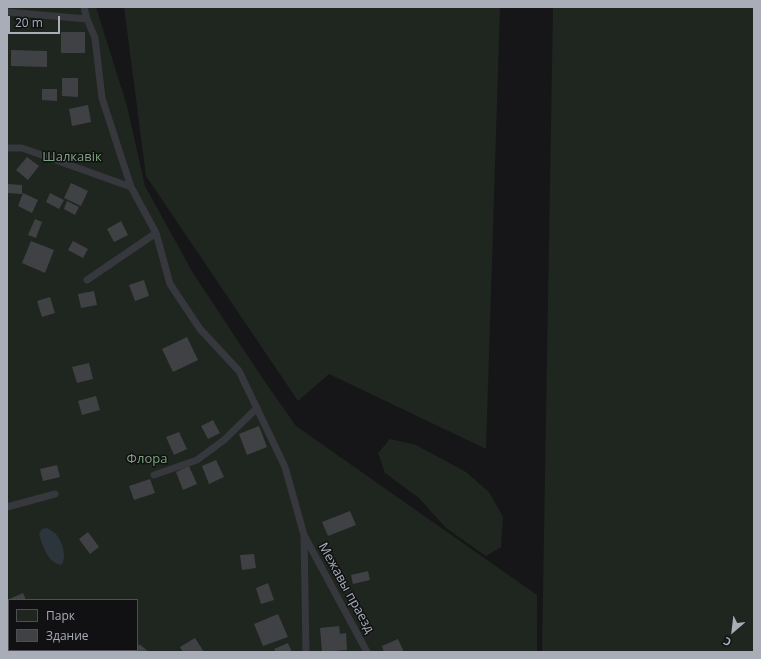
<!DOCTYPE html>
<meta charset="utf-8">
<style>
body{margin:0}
#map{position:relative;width:761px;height:659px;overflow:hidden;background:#161618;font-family:"Open Sans",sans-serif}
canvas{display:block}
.frame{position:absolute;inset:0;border:8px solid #a8adb8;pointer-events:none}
.legend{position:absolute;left:8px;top:599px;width:130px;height:52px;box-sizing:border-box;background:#111113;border:1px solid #4d4f55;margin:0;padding:5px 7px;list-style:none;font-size:12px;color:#a8adb8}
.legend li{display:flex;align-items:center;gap:8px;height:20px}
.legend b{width:20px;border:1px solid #4d4f55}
.north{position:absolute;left:713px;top:611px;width:40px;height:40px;-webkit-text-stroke:3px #111113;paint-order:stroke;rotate:208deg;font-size:11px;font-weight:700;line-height:16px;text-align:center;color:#a8adb8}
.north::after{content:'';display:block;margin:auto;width:14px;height:18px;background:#a8adb8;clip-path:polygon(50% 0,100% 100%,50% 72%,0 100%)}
.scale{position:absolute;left:8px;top:16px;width:52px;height:18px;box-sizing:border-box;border:2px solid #a8adb8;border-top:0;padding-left:5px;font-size:12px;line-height:14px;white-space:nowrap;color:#a8adb8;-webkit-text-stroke:3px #111113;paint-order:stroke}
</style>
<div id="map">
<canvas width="761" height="659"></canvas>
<div class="frame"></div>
<ul class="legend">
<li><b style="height:11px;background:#1e261f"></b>Парк</li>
<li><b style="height:11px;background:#404145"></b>Здание</li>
</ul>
<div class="north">С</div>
<div class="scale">20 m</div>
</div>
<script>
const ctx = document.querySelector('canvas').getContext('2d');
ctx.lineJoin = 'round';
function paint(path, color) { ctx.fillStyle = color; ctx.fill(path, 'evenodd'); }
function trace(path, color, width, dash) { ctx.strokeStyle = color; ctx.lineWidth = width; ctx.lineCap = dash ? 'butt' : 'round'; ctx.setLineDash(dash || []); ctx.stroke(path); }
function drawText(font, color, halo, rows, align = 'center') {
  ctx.font = font + ' "Open Sans",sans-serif'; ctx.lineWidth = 3; ctx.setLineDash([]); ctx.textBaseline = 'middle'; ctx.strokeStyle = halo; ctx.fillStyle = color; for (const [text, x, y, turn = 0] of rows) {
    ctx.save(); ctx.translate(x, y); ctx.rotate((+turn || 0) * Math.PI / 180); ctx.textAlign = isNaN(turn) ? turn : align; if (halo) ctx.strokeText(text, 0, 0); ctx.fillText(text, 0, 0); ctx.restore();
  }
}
const green = new Path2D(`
 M 7,7 L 96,7 L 127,106 L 145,186 L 193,273 L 263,379 L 296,426 L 537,595 L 537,652 L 7,652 ZM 9,600 L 137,600 L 137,650 L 9,650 Z
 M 124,7 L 500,7 L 486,449 L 329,374 L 298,401 L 146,176 Z
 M 553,7 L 754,7 L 754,652 L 542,652 Z
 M 390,439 L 416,445 L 466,472 L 489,492 L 503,517 L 501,547 L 486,556 L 446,528 L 419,498 L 385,473 L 378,453 Z`);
const water = new Path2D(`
 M 47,528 C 49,530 53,531 55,533 C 62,541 68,557 61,565 C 47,562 43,546 39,534 L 42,529 Z`);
const building = new Path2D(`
 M 61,32 L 85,32 L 85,53 L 61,53 Z
 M 11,50 L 47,51 L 47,67 L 11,66 Z
 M 62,78 L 78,78 L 78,97 L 62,96 Z
 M 42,89 L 57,89 L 57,101 L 42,100 Z
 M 88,105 L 91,122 L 72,126 L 69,109 Z
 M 27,157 L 39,166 L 28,180 L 16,170 Z
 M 71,183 L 88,191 L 81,206 L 64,198 Z
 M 7,184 L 22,185 L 22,194 L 7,193 Z
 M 23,193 L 38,200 L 32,213 L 18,206 Z
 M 50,193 L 64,200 L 59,209 L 46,202 Z
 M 67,201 L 79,207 L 75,215 L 64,209 Z
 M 35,219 L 42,222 L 36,238 L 28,235 Z
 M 121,221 L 128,235 L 114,242 L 107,229 Z
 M 31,241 L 54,250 L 45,273 L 22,263 Z
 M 73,241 L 88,249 L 83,258 L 68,250 Z
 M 144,280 L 149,296 L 135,301 L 129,285 Z
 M 94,291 L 97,305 L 81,308 L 78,294 Z
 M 50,297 L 55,313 L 42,317 L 37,301 Z
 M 187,337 L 198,360 L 173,372 L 162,349 Z
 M 89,363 L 93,379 L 77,383 L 72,367 Z
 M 96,396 L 100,410 L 82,415 L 78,401 Z
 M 213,420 L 220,433 L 208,439 L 201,426 Z
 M 259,426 L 267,447 L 247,455 L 239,434 Z
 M 179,432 L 187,449 L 174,455 L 166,437 Z
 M 216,460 L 224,477 L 209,484 L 202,466 Z
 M 57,465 L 60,477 L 43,481 L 40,469 Z
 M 189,466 L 197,484 L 183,490 L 176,472 Z
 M 150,479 L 155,493 L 134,500 L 129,486 Z
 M 350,511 L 356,525 L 328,536 L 322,522 Z
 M 88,532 L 99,547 L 90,554 L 79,539 Z
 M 254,554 L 256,568 L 242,570 L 240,555 Z
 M 368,571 L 370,580 L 353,584 L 351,575 Z
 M 268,583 L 274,600 L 261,604 L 256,588 Z
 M 23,593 L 26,600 L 7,600 Z
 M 278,614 L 288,637 L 263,646 L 254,624 Z
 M 339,626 L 340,634 L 346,633 L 347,650 L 322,652 L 320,628 Z
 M 195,638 L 204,652 L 183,652 L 180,647 Z
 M 398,639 L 404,652 L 384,652 L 382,646 Z
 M 288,643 L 292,652 L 276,652 L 274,649 Z
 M 139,644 L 149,652 L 133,652 L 135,650 L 137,650 Z`);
const service = new Path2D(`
 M 84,7 L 87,19 L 95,38 L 102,98 L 131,187 L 156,233 L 170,284 L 200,329 L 239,371 L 285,467 L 304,535 L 306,652
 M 7,12 L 87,19
 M 7,148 L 22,148 L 131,187
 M 87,280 L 156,233
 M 154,475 L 197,460 L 224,440 L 257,408
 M 7,507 L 55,494
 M 305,537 L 367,652
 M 7,618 L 9,623
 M 17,650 L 17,652`);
const parkNames = [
 ["Шалкавік",72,157],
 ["Флора",147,459]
];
const streetNames = [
 ["Межавы праезд",346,588,61]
];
paint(green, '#1e261f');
paint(water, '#2c353c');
paint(building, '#404145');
trace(service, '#37383d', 7);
drawText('13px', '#7fa381', '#111113', parkNames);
drawText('13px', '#a8adb8', '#111113', streetNames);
</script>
